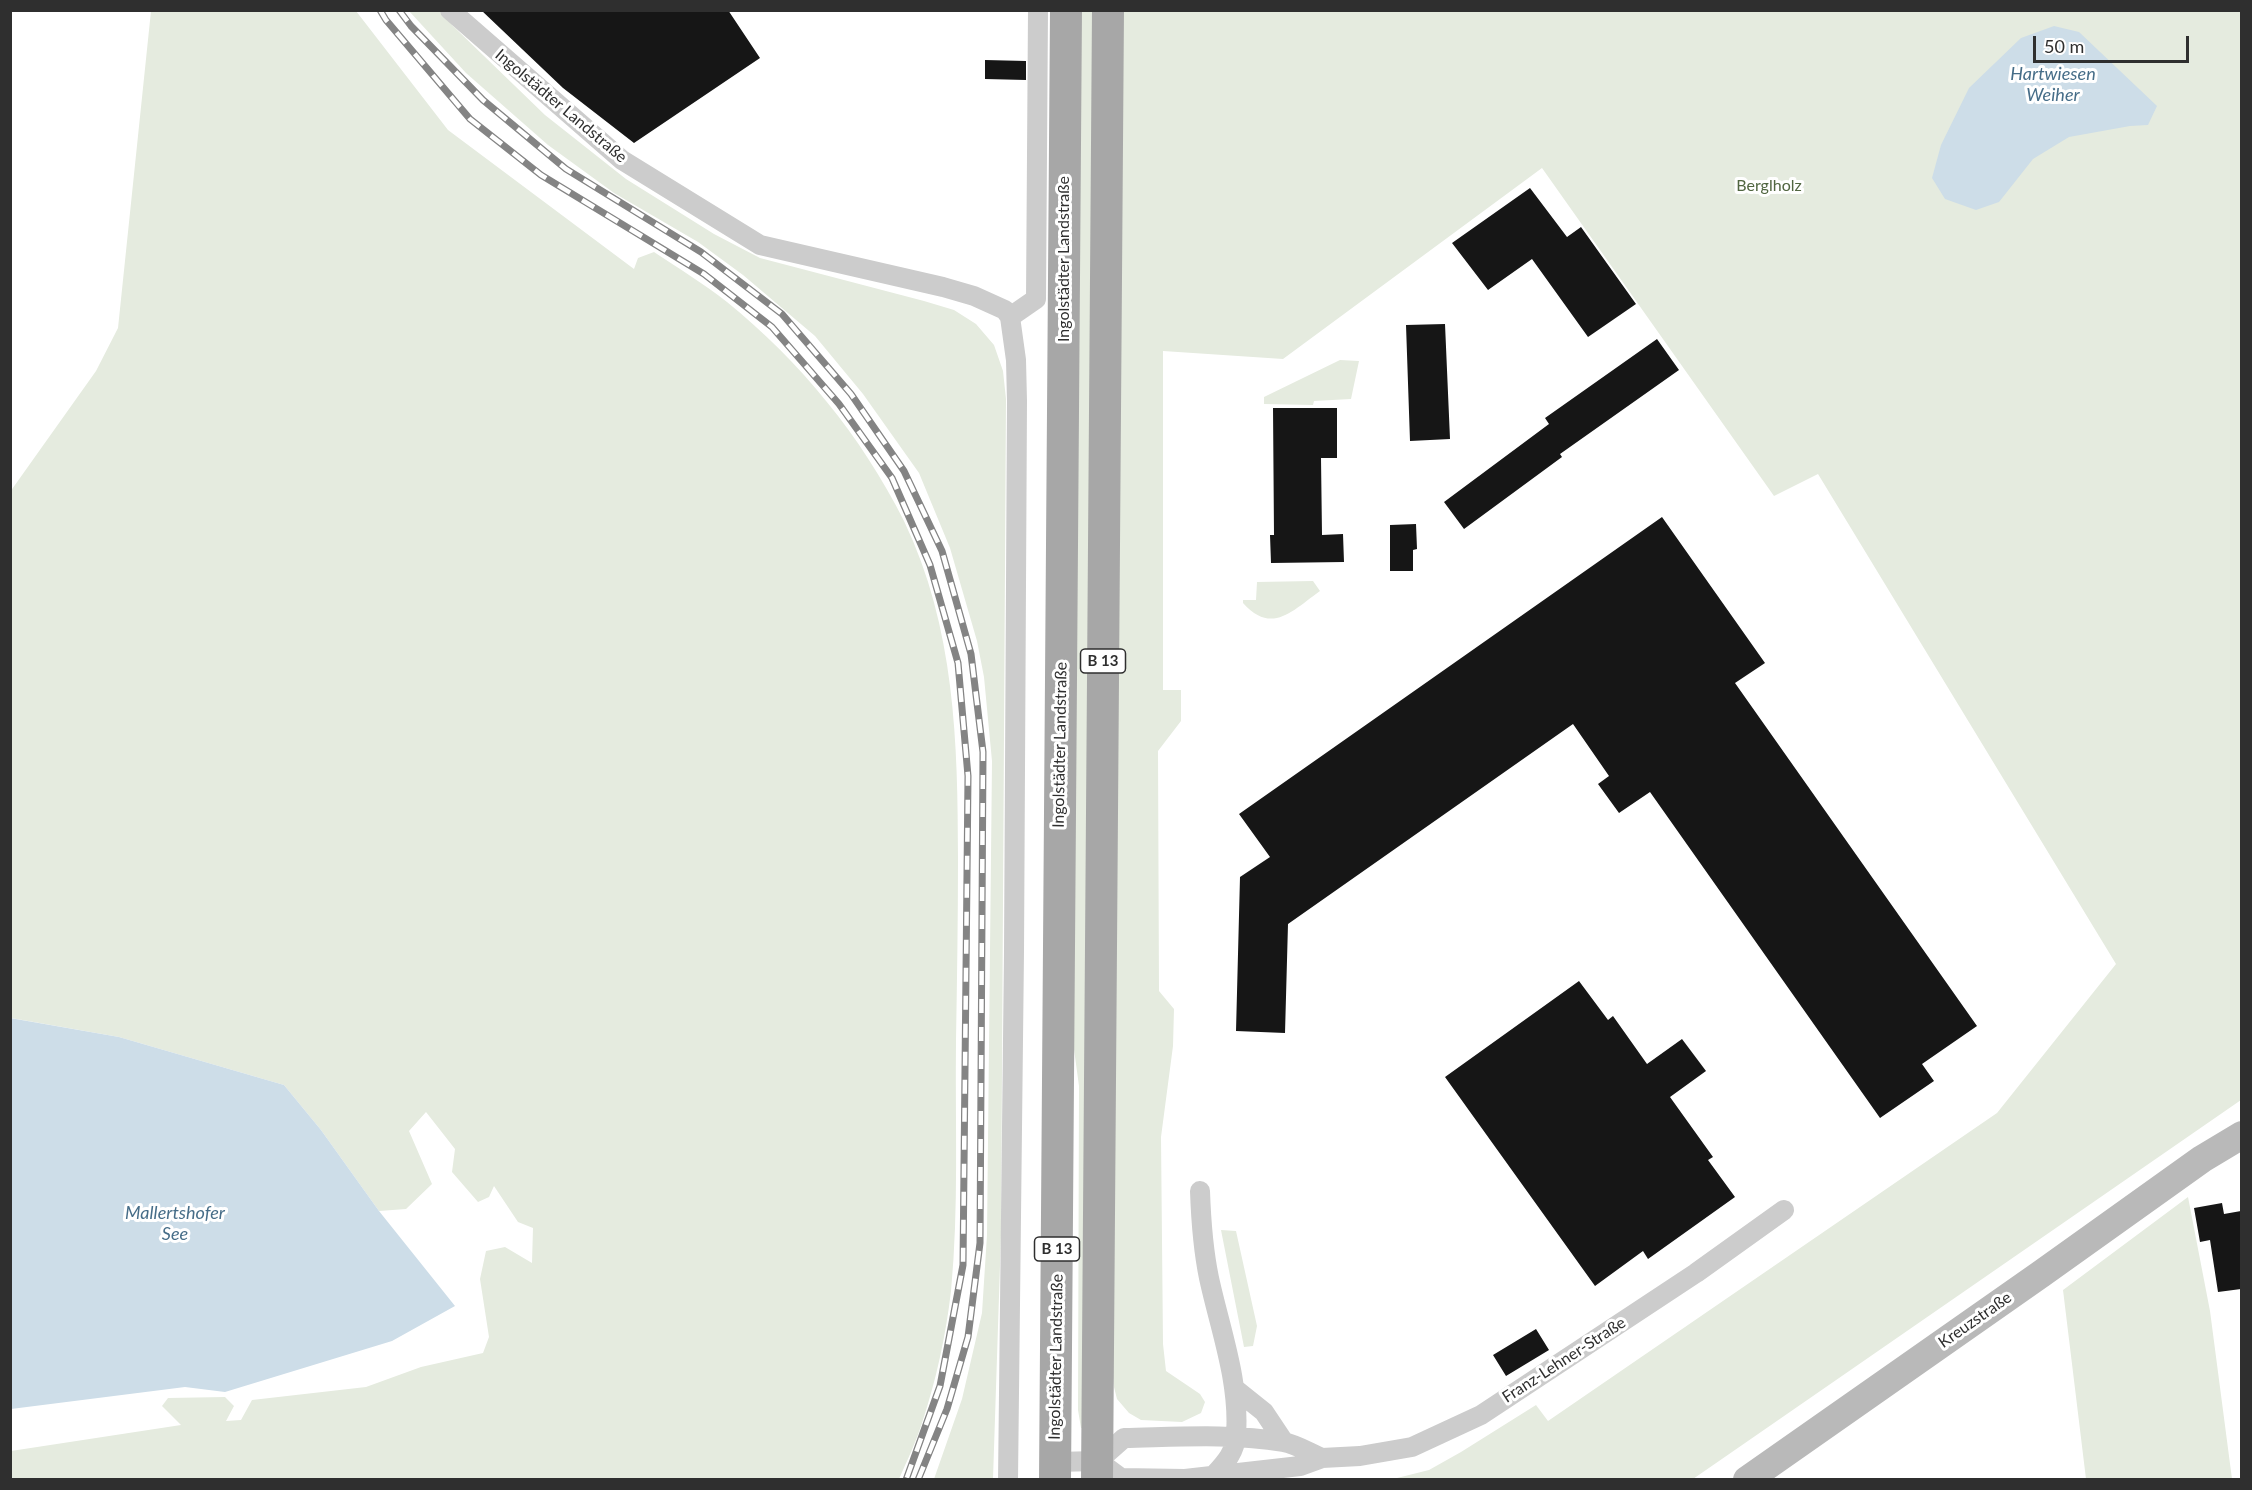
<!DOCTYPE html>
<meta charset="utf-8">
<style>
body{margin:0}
#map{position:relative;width:2252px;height:1490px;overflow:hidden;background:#fff;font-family:Lato,sans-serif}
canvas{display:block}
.frame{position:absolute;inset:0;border:12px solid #2f2f2f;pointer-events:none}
.scale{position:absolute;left:2033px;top:36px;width:156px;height:27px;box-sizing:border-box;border:3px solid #2f2f2f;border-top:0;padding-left:8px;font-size:18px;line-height:21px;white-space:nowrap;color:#2f2f2f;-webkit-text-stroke:4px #fff;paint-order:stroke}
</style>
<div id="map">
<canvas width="2252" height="1490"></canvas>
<div class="frame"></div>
<div class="scale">50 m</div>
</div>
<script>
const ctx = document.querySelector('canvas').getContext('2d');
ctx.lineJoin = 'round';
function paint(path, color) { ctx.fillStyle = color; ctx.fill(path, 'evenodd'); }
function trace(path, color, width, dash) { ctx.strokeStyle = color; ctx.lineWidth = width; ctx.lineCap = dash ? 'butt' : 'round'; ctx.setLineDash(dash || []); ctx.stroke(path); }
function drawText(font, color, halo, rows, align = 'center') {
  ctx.font = font + ' Lato,sans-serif'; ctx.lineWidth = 6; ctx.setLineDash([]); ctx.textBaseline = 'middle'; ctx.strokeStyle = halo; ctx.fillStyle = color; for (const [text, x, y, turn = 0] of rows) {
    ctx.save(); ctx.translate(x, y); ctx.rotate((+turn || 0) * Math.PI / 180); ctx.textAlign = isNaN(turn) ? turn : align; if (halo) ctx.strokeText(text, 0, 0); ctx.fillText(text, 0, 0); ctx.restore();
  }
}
const green = new Path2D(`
 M 1095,10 L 1084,1428 L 1081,1428 L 1078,1410 L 1079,1086 L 1070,1020 L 1077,11 Z
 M 151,11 L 356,11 L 448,130 L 634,269 L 638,258 L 654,252 C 678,268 704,284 727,302 C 800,361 862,437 904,521 C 955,627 958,743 958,859 C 958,919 957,980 956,1041 C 955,1124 959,1208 951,1291 C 946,1335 936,1381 922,1423 C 916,1442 907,1461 899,1479 L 11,1479 L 11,1451 L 181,1425 L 162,1406 L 168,1398 L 225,1397 L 234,1406 L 226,1421 L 241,1420 L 252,1400 L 366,1387 L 421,1367 L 483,1353 L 489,1337 L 480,1279 L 486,1251 L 505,1247 L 532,1263 L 533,1228 L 518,1222 L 494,1186 L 489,1197 L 478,1202 L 452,1172 L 455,1149 L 426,1112 L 409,1131 L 432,1184 L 406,1209 L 379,1211 L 321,1130 L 284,1085 L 119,1037 L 11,1018 L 10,492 L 96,371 L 118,328 Z
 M 409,11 L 440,11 L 453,26 L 545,115 L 626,179 L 714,234 L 760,258 L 924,301 L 954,310 L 976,324 L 994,345 L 1003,371 L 1006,399 L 1001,1235 L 993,1479 L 934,1479 L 962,1399 L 982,1313 L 987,1235 L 992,761 L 984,677 L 977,641 L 950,548 L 919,473 L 863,394 L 815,336 L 743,275 L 698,242 L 614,193 L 548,145 L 466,73 Z
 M 1121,11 L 2241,11 L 2241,1100 L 1693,1479 L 1393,1479 L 1429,1470 L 1461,1452 L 1536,1405 L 1548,1421 L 1997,1113 L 2116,964 L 1818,474 L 1774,496 L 1542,168 L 1283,359 L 1163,351 L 1163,690 L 1181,690 L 1181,721 L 1158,751 L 1159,991 L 1174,1009 L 1173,1046 L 1161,1137 L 1163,1344 L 1166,1371 L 1200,1394 L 1205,1402 L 1201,1413 L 1182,1422 L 1141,1420 L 1129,1413 L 1117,1399 L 1114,1387 L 1112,1366 Z
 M 1340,360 L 1359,361 L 1351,399 L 1314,401 L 1313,405 L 1264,404 L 1264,397 Z
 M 1313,581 L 1320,591 C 1292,611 1272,635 1243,603 L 1243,600 L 1256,600 L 1257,582 Z
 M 2188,1197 L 2210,1311 L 2232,1479 L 2086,1479 L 2063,1290 Z
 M 1221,1230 L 1236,1231 L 1257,1326 L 1253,1346 L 1244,1347 Z`);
const water = new Path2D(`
 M 2054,26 L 2079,32 L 2157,106 L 2148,125 L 2130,126 L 2069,137 L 2033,159 L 1999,202 L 1976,210 L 1945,199 L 1932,178 L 1941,145 L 1969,88 L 2021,38 Z
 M 10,1018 L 119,1037 L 284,1085 L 321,1130 L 379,1211 L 455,1306 L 392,1341 L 225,1392 L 185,1387 L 11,1409 Z`);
const building = new Path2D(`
 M 481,10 L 728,10 L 760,58 L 634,143 L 563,88 Z
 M 985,60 L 1026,61 L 1026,80 L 985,79 Z
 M 1530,188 L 1567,237 L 1581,227 L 1636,304 L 1588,337 L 1532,259 L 1488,290 L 1452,243 Z
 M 1445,324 L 1450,439 L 1410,441 L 1406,325 Z
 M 1657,339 L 1679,370 L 1560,454 L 1562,457 L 1464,529 L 1444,502 L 1549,424 L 1545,418 Z
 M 1273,408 L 1337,408 L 1337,458 L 1321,458 L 1322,535 L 1343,534 L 1344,562 L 1271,563 L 1270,535 L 1274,535 Z
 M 1662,517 L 1765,663 L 1735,683 L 1977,1026 L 1922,1064 L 1934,1081 L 1880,1118 L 1650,792 L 1619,813 L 1598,784 L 1609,776 L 1573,724 L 1288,924 L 1285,1033 L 1236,1031 L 1240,877 L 1270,857 L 1239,814 Z
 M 1416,524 L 1417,549 L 1413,550 L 1413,571 L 1390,571 L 1390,525 Z
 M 1579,981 L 1608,1020 L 1613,1016 L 1647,1064 L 1682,1039 L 1706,1071 L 1670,1097 L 1713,1157 L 1708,1160 L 1735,1197 L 1648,1259 L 1643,1251 L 1595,1286 L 1445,1077 Z
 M 2222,1203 L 2224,1214 L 2241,1211 L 2241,1289 L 2218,1292 L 2210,1240 L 2200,1242 L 2194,1208 Z
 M 1536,1329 L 1549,1350 L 1506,1376 L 1493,1355 Z`);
const minor = new Path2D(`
 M 450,10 L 622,160 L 760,245 L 943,287 L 974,296 L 1005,310 L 1010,317 L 1016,360 L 1017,401 L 1014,952 L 1008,1480
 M 1010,317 L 1036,299 L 1038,10
 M 1200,1191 C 1201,1220 1203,1249 1209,1278 C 1220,1329 1240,1382 1236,1435 C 1235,1452 1226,1462 1215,1474
 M 1234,1388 L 1264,1412 L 1284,1442
 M 1098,1461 L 1124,1438 C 1177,1437 1231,1433 1283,1442 C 1296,1444 1310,1453 1322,1458
 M 1055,1462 L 1098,1461 L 1121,1478 L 1185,1479 L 1300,1466 L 1322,1458 L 1360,1456 L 1412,1447 L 1481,1415 L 1696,1273 L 1784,1210`);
const secondary = new Path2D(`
 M 1747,1480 L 2041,1274 L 2202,1159 L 2242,1135`);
const primary = new Path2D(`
 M 1055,1480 L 1066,10
 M 1097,1480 L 1108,10`);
const rail = new Path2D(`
 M 380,10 L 386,20 L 470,119 L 541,175 L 704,274 L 772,327 L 839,404 L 892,478 L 930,565 L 958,663 L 968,776 L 963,1265 L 940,1386 L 906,1480
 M 399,10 L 411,26 L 483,100 L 566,169 L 701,252 L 782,314 L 851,394 L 904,471 L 942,551 L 971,654 L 983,752 L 980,1243 L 968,1337 L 947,1409 L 918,1480`);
const shields = [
 [1103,661,45],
 [1057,1249,45]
];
const shieldNames = [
 ["B 13",1103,661],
 ["B 13",1057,1249]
];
const streetNames = [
 ["Ingolstädter Landstraße",561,106,40],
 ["Ingolstädter Landstraße",1064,259,-90],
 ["Ingolstädter Landstraße",1060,745,-89],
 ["Kreuzstraße",1975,1320,-35],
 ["Ingolstädter Landstraße",1056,1357,-89],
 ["Franz-Lehner-Straße",1564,1360,-33]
];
const parkNames = [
 ["Berglholz",1769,186]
];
const waterNames = [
 ["Hartwiesen",2053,74],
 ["Weiher",2053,95],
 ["Mallertshofer",175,1213],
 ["See",175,1234]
];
paint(green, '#e5ebdf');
paint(water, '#cddde8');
paint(building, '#161616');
trace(minor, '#ccc', 20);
trace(secondary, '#b9b9b9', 28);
trace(primary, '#a7a7a7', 32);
trace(rail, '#848484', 7);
trace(rail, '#fff', 4.5, [14]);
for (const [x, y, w] of shields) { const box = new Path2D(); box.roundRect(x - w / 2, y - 12, w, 24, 4.5); ctx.fillStyle = '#fff'; ctx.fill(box); trace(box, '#2f2f2f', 1.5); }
drawText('bold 15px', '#2f2f2f', null, shieldNames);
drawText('16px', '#2f2f2f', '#fff', streetNames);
drawText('16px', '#516641', '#fff', parkNames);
drawText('italic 18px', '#466d88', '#fff', waterNames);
</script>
